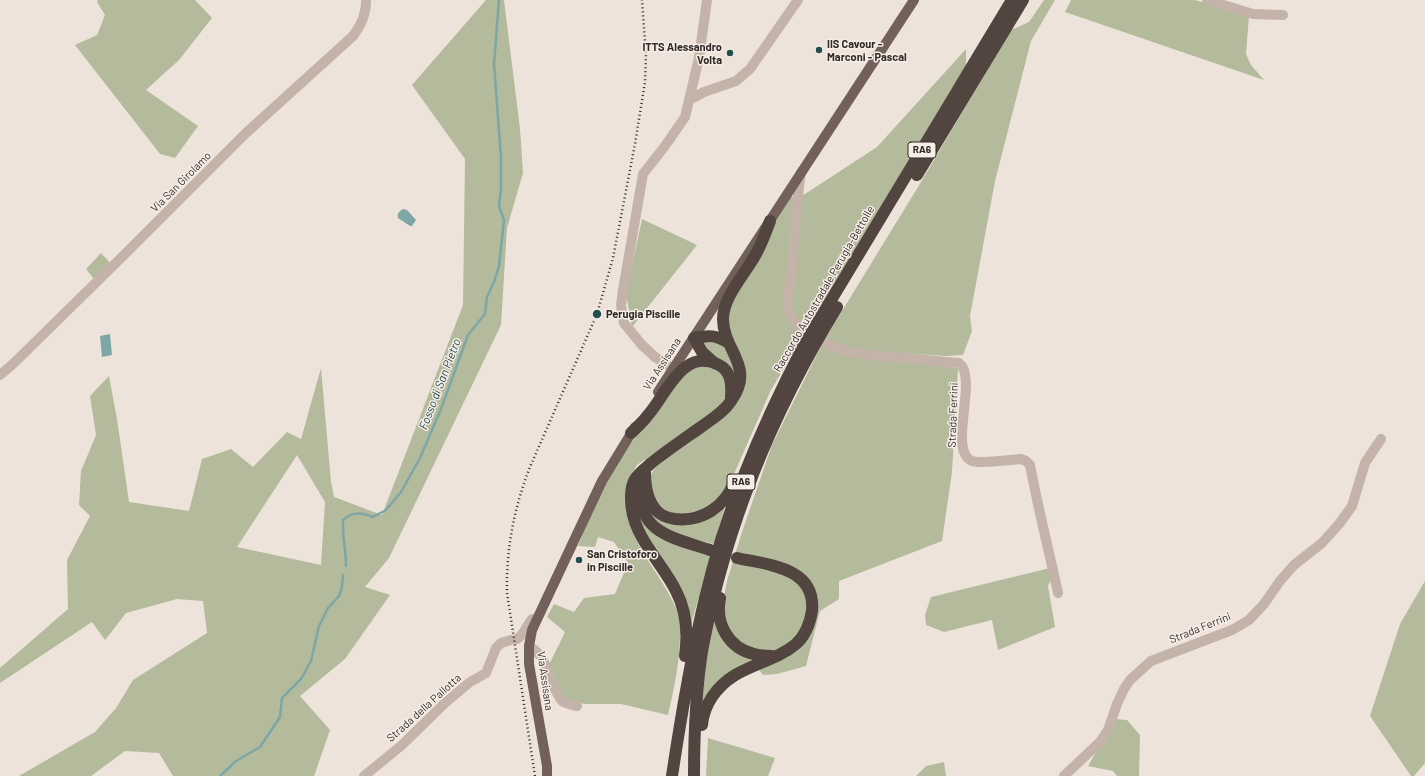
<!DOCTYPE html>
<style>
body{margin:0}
canvas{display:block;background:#eee3da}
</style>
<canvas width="1425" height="776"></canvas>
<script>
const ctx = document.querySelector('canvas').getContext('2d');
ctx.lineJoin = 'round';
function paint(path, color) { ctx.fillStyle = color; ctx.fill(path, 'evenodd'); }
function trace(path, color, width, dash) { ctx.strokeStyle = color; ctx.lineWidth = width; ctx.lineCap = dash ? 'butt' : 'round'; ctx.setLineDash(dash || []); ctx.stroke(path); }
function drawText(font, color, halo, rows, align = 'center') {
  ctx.font = font + ' Barlow,sans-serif'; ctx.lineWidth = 3; ctx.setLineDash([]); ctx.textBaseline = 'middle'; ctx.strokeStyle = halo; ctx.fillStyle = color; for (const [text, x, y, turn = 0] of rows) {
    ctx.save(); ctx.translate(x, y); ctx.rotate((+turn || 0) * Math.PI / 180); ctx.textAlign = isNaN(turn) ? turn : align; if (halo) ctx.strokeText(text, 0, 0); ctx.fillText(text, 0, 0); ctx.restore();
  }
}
const green = new Path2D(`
 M 98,0 L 195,0 L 212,18 L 179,60 L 146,90 L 198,126 L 175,158 L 160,154 L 75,45 L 97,35 L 105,15 L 97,2 Z
 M 486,0 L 504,0 L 520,129 L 523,173 L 507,228 L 501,325 L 389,558 L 365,587 L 390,595 L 345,659 L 300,696 L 330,730 L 314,776 L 173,776 L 159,753 L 125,751 L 91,776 L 19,776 L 95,732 L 116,708 L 133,680 L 207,633 L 203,601 L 177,599 L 126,613 L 105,640 L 92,622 L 0,683 L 0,668 L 68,609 L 67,560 L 90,516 L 79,505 L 81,471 L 96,435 L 90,396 L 109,376 L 117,419 L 129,502 L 189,511 L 202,459 L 231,449 L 253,467 L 287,432 L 301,439 L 321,368 L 331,482 L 334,497 L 382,515 L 463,305 L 465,159 L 412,85 ZM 297,455 L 325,502 L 321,565 L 237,547 Z
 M 1044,0 L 1055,0 L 1031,41 L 995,181 L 970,316 L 972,331 L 963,355 L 947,356 L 880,352 L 882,360 L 958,368 L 952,472 L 942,541 L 839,581 L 839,599 L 820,611 L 806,666 L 777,674 L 763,675 L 753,662 L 701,706 L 710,636 L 714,621 L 720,630 L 726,630 L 721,611 L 727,581 L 741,535 L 772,445 L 823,342 L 918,187 L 1011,30 L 1029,22 Z
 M 1071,0 L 1195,0 L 1249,16 L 1246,54 L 1251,65 L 1264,80 L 1065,12 Z
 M 966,49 L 966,66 L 950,91 L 771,390 L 726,492 L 703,514 L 670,516 L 657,507 L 649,481 L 653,470 L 740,394 L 725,320 L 728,306 L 772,224 L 790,197 L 805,194 L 877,147 Z
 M 642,219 L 697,245 L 632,327 L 626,294 Z
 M 101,253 L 112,265 L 94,279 L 86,269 Z
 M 702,342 L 723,343 L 738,375 L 712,357 Z
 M 702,364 L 715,367 L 723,374 L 727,386 L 727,397 L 719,408 L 637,465 C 635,469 631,473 629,478 C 609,527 665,572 679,616 C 681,621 680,628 680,634 C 680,662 674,688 668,715 L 621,704 L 585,704 L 567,701 L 558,689 L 549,665 L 565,632 L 547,617 L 554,604 L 574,612 L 584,598 L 615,594 L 628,563 L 614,542 L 598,537 L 595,547 L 578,546 C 588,520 599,494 613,471 C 635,434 663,401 690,368 Z
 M 725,507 L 714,544 L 676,535 L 661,525 L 652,515 L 653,510 L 666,519 Z
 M 636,513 L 711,554 L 690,628 Z
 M 1050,568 L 1051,579 L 1048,586 L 1055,627 L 998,650 L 992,620 L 944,632 L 926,625 L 925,615 L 931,597 Z
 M 1425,581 L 1425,763 L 1414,776 L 1411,776 L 1370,716 L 1400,624 Z
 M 1115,719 L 1127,720 L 1140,735 L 1139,776 L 1117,776 L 1113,771 L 1088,766 Z
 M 708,738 L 775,758 L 768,776 L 706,776 Z
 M 944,762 L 946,776 L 916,776 L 926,766 Z`);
const water = new Path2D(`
 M 403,209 L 407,210 L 416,220 L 412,226 L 410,226 L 398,218 C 397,213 399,212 403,209 Z
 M 110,334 L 112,355 L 102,357 L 100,336 Z`);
const stream = new Path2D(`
 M 346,566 C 346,550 342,535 343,520 C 353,511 361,513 373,517 L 386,510 L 401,492 L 420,458 L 441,409 L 468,335 L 485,314 L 487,297 L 494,282 L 499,266 L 504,220 L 499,206 L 501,188 L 501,158 L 494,64 L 499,0
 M 220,776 L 236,761 L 260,747 L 280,717 L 282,698 L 301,679 L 311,661 L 319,626 L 328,608 L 339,596 L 342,587 L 343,575`);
const minor = new Path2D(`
 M 1207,0 L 1253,14 L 1283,15
 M 689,100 L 704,92 L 736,81 L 750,69 L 798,0
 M 801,172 C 796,203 795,235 792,267 C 791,281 786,296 788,310 C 790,320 798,326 806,333
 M 823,342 L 840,350 L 869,355 L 959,363 C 979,377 947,451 972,461 C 981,464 1011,460 1021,459 L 1026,461 L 1030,465 C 1038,508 1049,551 1058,593
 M 673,369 L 655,357 L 642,345 L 624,323 L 621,305 L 623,290 L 643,174 L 665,146 L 685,117 L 699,58 L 707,0
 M 0,375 L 14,363 L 122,257 L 246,133 L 353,36 C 361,25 366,15 366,0
 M 517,639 C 526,633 525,627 532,619 L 537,619
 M 529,646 C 548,657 547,676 557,693 C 559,696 560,699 562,701 C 567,704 572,705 577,706
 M 364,776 L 402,745 L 445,703 L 470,682 L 486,673 L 496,648 L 501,643 L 511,640
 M 1064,776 L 1100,742 L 1108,730 L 1117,704 L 1124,689 L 1130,680 L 1151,661 L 1232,630 L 1249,620 L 1264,604 L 1280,581 L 1294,565 L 1322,543 L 1339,524 L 1352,506 L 1365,463 L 1381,439`);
const major = new Path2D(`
 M 658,392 L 914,0
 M 547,776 L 547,766 L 529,664 L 529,646 L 532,630 L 602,481 L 635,427`);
const highway = new Path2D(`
 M 917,175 L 1023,0
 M 713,362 L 702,352 L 694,338 C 710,335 715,335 729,343
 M 631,433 C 637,427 643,422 648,415 C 666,395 683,346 719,365 C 731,371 732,384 731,397
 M 645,472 C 645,486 647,500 656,510 C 661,516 668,518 675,519 C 702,522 724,507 734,483
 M 641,484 C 635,533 674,538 710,550
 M 720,598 C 715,623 728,648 754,654 C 760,656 766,656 772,656
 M 685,656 C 688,634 686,610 676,591 C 661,560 629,534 631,496 C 631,490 632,484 635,479 C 639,473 645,469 650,464 C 666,451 684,439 701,427 C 712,419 724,412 731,401 C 756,366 723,351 723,319 C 723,296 747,272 757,252 C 762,243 766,232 770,221
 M 702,725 C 703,714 706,706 712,697 C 734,664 770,666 796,644 C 805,636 810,623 812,611 C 816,567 768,565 737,558
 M 672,776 C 681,716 691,657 705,598 C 726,509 762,425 804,345 L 1012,0
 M 694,776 C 694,734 696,687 703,646 C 726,526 773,411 837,307`);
const rail = new Path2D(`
 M 535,776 L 507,593 C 506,549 514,508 530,467 L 597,314 L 613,258 L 635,144 L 645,82 L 646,55 L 642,0`);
const markers = [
 [819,50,4,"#224e4e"],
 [730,53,4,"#224e4e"],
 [597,314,5,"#224e4e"],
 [579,560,4,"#224e4e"]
];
const shields = [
 [922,150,28],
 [741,482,28]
];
const shieldNames = [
 ["RA6",922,150],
 ["RA6",741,482]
];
const poiNames = [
 ["IIS Cavour -",827,44],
 ["Marconi - Pascal",827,57],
 ["ITTS Alessandro",722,47,"right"],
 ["Volta",722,60,"right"],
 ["Perugia Piscille",606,314],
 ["San Cristoforo",587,554],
 ["in Piscille",587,567]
];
const streetNames = [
 ["Via San Girolamo",181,182,-45],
 ["Raccordo Autostradale Perugia-Bettolle",824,289,-60],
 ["Via Assisana",662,364,-57],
 ["Strada Ferrini",953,415,-88],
 ["Strada Ferrini",1200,628,-22],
 ["Via Assisana",545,681,82],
 ["Strada della Pallotta",424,708,-42]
];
const waterNames = [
 ["Fosso di San Pietro",440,384,-69]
];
paint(green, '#b3bb9c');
paint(water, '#7da7a6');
trace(stream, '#7da7a6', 2.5);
trace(minor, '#c4b3a8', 10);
trace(major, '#72605a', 10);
trace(highway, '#52443f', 12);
trace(rail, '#322a27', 2.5, [1, 3]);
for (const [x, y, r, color] of markers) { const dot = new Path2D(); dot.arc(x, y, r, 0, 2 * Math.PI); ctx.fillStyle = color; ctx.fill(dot); trace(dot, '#f6ede6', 1.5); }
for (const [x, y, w] of shields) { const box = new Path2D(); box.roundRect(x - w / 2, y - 8, w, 16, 3); ctx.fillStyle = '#f6ede6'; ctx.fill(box); trace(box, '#322a27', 1); }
drawText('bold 10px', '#322a27', null, shieldNames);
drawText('bold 11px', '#322a27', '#f6ede6', poiNames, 'left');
drawText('11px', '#322a27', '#f6ede6', streetNames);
drawText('italic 12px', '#224e4e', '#f6ede6', waterNames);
</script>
